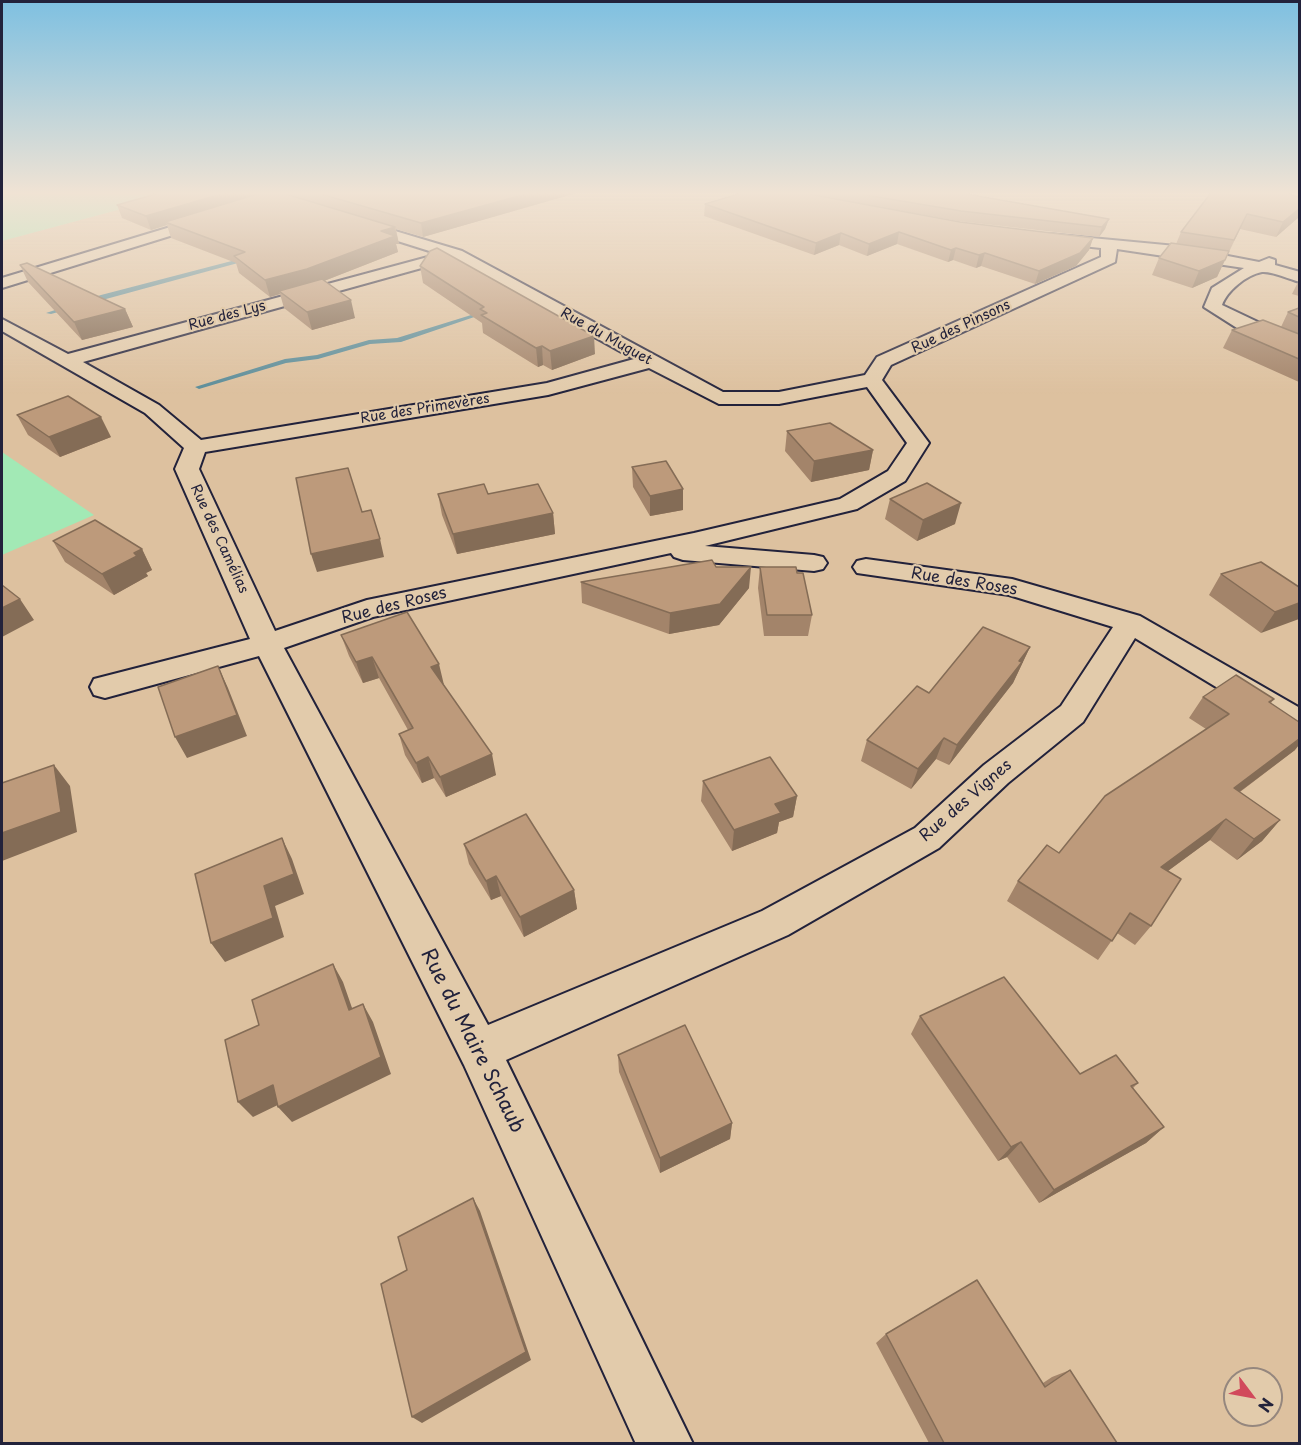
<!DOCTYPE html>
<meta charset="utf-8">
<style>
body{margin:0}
#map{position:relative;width:1301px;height:1445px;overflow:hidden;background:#ddc19f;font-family:"Playpen Sans",sans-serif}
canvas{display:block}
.frame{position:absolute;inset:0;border:3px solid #22223b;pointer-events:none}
.north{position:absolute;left:1223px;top:1367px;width:60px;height:60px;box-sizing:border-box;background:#e2cbab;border:2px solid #95877e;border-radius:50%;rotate:122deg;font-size:16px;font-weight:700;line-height:24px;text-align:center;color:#22223b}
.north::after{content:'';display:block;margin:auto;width:21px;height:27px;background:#d1495b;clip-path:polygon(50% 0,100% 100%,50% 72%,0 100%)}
</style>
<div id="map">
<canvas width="1301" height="1445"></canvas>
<div class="frame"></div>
<div class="north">N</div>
</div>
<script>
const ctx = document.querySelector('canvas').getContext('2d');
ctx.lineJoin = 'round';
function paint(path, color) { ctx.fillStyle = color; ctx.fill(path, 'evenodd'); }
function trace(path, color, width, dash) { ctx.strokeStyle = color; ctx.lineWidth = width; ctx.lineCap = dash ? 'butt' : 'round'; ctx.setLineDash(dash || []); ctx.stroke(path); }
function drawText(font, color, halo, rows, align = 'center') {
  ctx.font = font + ' "Playpen Sans",sans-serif'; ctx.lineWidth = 4.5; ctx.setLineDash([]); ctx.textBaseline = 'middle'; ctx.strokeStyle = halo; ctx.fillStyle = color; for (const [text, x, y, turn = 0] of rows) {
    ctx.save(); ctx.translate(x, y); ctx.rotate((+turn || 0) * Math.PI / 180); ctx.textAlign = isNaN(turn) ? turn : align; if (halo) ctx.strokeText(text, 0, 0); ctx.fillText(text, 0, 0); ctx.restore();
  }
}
const green = new Path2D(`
 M 2,192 L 153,192 L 155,200 L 2,241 Z
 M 2,452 L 94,515 L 2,555 Z`);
const stream = new Path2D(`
 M 247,257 L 249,260 L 51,314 L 46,313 L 101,295 Z
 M 484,311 L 489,312 L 401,342 L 370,344 L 318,359 L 286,363 L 199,389 L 195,387 L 285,359 L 317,355 L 369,340 L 397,338 Z`);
const minor = new Path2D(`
 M 238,192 L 262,192 L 304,203 L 306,206 L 299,210 L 240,195 Z
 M 210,215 L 217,219 L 215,222 L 2,288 L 2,278 Z
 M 355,219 L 462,251 L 723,392 L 779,392 L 865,375 L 877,357 L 1101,257 L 1101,248 L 1044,242 L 1041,239 L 1049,234 L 1176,246 L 1259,262 L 1269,258 L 1275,260 L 1275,265 L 1300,272 L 1300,282 C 1289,279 1272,271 1262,272 C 1246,275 1227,291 1222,305 L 1300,342 L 1300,355 L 1237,328 L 1204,307 L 1212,288 L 1244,268 L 1117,249 L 1115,262 L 891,365 L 882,380 L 929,443 L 905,481 L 857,509 L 705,546 L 814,555 L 823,557 L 827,563 L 823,569 L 814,571 L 683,560 L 674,557 L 671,553 L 373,617 L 284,648 L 488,1025 L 762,911 L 915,828 L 984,765 L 1061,706 L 1113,627 L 1009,595 L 857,573 L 853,567 L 857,561 L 866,559 L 1012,579 L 1140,616 L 1300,708 L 1300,734 L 1289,731 L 1135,638 L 1083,722 L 1008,783 L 939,848 L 788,935 L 506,1060 L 693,1444 L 636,1444 L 464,1065 L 259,656 L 105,698 L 94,695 L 90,687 L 94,679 L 250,639 L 175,469 L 184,448 L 145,413 L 2,331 L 2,319 L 68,354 L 439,254 L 350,226 L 348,223 L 350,220 ZM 454,259 L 634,359 L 547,383 L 201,440 L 159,405 L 83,362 ZM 649,368 L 719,404 L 779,404 L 867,387 L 907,443 L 888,471 L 840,499 L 694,533 L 367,600 L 275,631 L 199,469 L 205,452 L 548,395 Z`);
const wall = new Path2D(`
 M 264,192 L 580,192 L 423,237 L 396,229 L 399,244 L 396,244 L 398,252 L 324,281 L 355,318 L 312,330 L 284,308 L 280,294 L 270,297 L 239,273 L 236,263 L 171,238 L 167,225 L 151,230 L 122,218 L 117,205 L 252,196 Z
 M 745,192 L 955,192 L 1109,219 L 1105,229 L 1099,237 L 958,221 L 867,205 L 960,222 L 1093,238 L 1089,250 L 1076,266 L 1035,284 L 981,266 L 976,268 L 953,260 L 948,262 L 897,244 L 867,256 L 839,245 L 814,255 L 704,216 L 705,204 Z
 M 1299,197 L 1299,217 L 1276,237 L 1240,229 L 1217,277 L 1192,288 L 1152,275 L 1159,258 L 1176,244 L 1181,232 Z
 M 20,265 L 125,309 L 133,327 L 82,340 L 28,282 Z
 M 420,266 L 595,354 L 552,370 L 543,365 L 538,367 L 483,333 L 482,323 L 423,283 Z
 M 1299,280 L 1299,296 L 1292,294 Z
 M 1299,308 L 1299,382 L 1223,348 L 1232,330 L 1281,327 L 1288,312 Z
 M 17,415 L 111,437 L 60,457 L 28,435 Z
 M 787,431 L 873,450 L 869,470 L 811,482 L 785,451 Z
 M 632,467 L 683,489 L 683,510 L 650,516 L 633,487 Z
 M 438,494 L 553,513 L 555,534 L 457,554 L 442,515 Z
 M 890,499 L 955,524 L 917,541 L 885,519 Z
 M 53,541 L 142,549 L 152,570 L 146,573 L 148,576 L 114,595 L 65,562 Z
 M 716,567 L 749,588 L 719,625 L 669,634 L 582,603 L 581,582 Z
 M 760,567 L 797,573 L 812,615 L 808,636 L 764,636 L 758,588 Z
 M 1221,574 L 1299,587 L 1261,633 L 1209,595 Z
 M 341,635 L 444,685 L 496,775 L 446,797 L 434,778 L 422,783 L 405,755 L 399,734 L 408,730 L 379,678 L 363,683 L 349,656 Z
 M 1030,647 L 1013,683 L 949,765 L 936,759 L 911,789 L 861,761 L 867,740 L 929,693 Z
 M 1203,697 L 1274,699 L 1271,703 L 1295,750 L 1240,792 L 1280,820 L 1262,841 L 1237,860 L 1210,840 L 1168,871 L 1151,926 L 1135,945 L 1117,933 L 1098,960 L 1007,901 L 1018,881 L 1059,853 L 1206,729 L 1189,718 Z
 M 703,781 L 797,796 L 793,817 L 779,822 L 777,833 L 732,851 L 701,801 Z
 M 464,844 L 574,890 L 577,909 L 524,937 L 501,896 L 491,900 L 469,864 Z
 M 920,1016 L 1080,1074 L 1138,1083 L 1133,1088 L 1164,1127 L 1146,1143 L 1039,1203 L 1007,1157 L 998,1161 L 911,1034 Z
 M 618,1055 L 732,1123 L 730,1139 L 660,1173 L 619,1072 Z
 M 886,1334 L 1043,1383 L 1052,1377 L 1070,1370 L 1117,1443 L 929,1443 L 876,1343 Z`);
const shadedWall = new Path2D(`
 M 228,192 L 250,192 L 252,199 L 165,222 L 167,225 L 151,230 L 146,216 Z
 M 533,192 L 580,192 L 423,237 L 421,223 Z
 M 1299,209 L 1299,217 L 1276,237 L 1283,222 Z
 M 1109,219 L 1105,229 L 1099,237 L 1102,227 Z
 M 395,227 L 399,244 L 396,244 L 398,252 L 311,286 L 279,291 L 280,294 L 270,297 L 265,280 L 381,231 Z
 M 899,232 L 897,244 L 867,256 L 869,244 Z
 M 841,233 L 839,245 L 814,255 L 816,243 Z
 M 1093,238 L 1089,250 L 1076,266 L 1035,284 L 1039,271 Z
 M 956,248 L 953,260 L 948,262 L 951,250 Z
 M 1229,251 L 1217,277 L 1192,288 L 1199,271 Z
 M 985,253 L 981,266 L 976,268 L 979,255 Z
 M 351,300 L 355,318 L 312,330 L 307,312 Z
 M 125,309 L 133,327 L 82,340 L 74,322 Z
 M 594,336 L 595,354 L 552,370 L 550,351 Z
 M 542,346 L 543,365 L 538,367 L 536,348 Z
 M 101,417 L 111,437 L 60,457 L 49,437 Z
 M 873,450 L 869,470 L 811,482 L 814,461 Z
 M 683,489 L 683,510 L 650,516 L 650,496 Z
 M 961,503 L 955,524 L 917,541 L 923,520 Z
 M 553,513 L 555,534 L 457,554 L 453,534 Z
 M 380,539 L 384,557 L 317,572 L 311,554 Z
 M 142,549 L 152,570 L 146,573 L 148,576 L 114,595 L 102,574 Z
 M 751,567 L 749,588 L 719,625 L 669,634 L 670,613 Z
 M 20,599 L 34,620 L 2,637 L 2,608 Z
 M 1299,603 L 1299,619 L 1261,633 L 1275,612 Z
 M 1030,647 L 1013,683 L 949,765 L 957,745 Z
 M 372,657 L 379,678 L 363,683 L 356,662 Z
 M 439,664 L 444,685 L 436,688 L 431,667 Z
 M 218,666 L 228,688 L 247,736 L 187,758 L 175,737 Z
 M 944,738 L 936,759 L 911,789 L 918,769 Z
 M 1299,739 L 1299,745 L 1295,750 L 1218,808 L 1234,788 Z
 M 492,754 L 496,775 L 446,797 L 440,777 Z
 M 428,757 L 434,778 L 422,783 L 416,763 Z
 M 54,765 L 70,786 L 77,832 L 2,861 L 2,833 Z
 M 797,796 L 793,817 L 779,822 L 777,833 L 732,851 L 734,830 L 775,804 Z
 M 1226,819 L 1210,840 L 1146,887 L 1161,867 Z
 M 1280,820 L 1262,841 L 1237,860 L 1254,839 Z
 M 282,838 L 292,859 L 304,894 L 275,906 L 284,937 L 225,962 L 211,943 L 264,886 Z
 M 496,876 L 501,896 L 491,900 L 486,881 Z
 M 574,890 L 577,909 L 524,937 L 520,917 Z
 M 333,964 L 343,982 L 359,1028 L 349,1010 Z
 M 363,1004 L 373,1022 L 391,1074 L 292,1122 L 278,1107 Z
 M 273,1085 L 286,1101 L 253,1117 L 238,1102 Z
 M 732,1123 L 730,1139 L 660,1173 L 660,1158 Z
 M 1164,1127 L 1146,1143 L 1039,1203 L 1054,1190 Z
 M 1021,1142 L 1007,1157 L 998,1161 L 1011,1147 Z
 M 473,1198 L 480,1211 L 531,1360 L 422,1423 L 412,1417 Z`);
const building = new Path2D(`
 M 163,192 L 228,192 L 146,216 L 117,205 Z
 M 264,192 L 279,192 L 395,227 L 381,231 L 395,236 L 307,269 L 265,280 L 234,256 L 245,252 L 165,222 Z
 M 314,192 L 533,192 L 421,223 Z
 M 745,192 L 798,192 L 960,222 L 1093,238 L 1080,253 L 1039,271 L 985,253 L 979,255 L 956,248 L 951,250 L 899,232 L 869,244 L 841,233 L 816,243 L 705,204 Z
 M 848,192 L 955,192 L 1109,219 L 1102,227 L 961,211 Z
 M 1214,192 L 1281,192 L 1299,197 L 1299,209 L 1283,222 L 1247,214 L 1234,240 L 1181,232 L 1210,194 Z
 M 1171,243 L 1229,251 L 1225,260 L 1199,271 L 1159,258 Z
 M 437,248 L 594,336 L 550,351 L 542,346 L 536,348 L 481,315 L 487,313 L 480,309 L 484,307 L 420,266 L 430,251 Z
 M 27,263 L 125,309 L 74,322 L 20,265 Z
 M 322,279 L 351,300 L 307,312 L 279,291 Z
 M 1299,308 L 1299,317 L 1288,312 Z
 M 1263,320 L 1299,334 L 1299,359 L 1232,330 Z
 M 68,396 L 101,417 L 49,437 L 17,415 Z
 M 830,423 L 873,450 L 814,461 L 787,431 Z
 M 666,461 L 683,489 L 650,496 L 632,467 Z
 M 348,468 L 362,512 L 371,510 L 380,539 L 311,554 L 296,478 Z
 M 927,483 L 961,503 L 923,520 L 890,499 Z
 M 484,484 L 488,494 L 538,484 L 553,513 L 453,534 L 438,494 Z
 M 95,520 L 142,549 L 134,553 L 137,556 L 102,574 L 53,541 Z
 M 712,560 L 716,567 L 751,567 L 720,604 L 670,613 L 581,582 Z
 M 1261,562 L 1299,587 L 1299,603 L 1275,612 L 1221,574 Z
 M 760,567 L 796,567 L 797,573 L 803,573 L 812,615 L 767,615 Z
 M 2,585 L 20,599 L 2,608 Z
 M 407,612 L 439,664 L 431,667 L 492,754 L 440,777 L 428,757 L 416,763 L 399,734 L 413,728 L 372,657 L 356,662 L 341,635 Z
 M 983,627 L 1030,647 L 1019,661 L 1022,662 L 957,745 L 944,738 L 918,769 L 867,740 L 917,686 L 929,693 Z
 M 218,666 L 237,715 L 175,737 L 158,687 Z
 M 1236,675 L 1274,699 L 1269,702 L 1299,722 L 1299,739 L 1234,788 L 1280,820 L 1254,839 L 1226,819 L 1161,867 L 1181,879 L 1151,926 L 1130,913 L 1112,941 L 1018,881 L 1047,845 L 1059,853 L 1105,796 L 1229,714 L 1203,697 Z
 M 770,757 L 797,796 L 775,804 L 781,813 L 734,830 L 703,781 Z
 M 54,765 L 61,812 L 2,833 L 2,783 Z
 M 526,814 L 574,890 L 520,917 L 496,876 L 486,881 L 464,844 Z
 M 282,838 L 294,874 L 264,886 L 273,918 L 211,943 L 195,874 Z
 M 333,964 L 349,1010 L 363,1004 L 381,1057 L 278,1107 L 273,1085 L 238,1102 L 225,1040 L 259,1025 L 252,1000 Z
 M 1004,977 L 1080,1074 L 1116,1055 L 1138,1083 L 1131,1086 L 1164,1127 L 1054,1190 L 1021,1142 L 1011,1147 L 920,1016 Z
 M 685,1025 L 732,1123 L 660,1158 L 618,1055 Z
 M 473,1198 L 526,1352 L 412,1417 L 381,1284 L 407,1270 L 398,1237 Z
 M 977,1280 L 1045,1387 L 1070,1370 L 1117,1443 L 944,1443 L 886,1334 Z`);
const farStreetnames = [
 ["Rue des Lys",227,316,-15],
 ["Rue des Pinsons",961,327,-25],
 ["Rue du Muguet",606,337,29],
 ["Rue des Primevères",425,409,-9],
 ["Rue des Camélias",219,539,65]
];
const streetNames = [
 ["Rue des Roses",964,582,9],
 ["Rue des Roses",394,606,-14],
 ["Rue des Vignes",966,801,-41]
];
const nearStreetnames = [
 ["Rue du Maire Schaub",472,1041,63]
];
paint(green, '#a2e9b5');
paint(stream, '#5a8c99');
trace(minor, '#22223b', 4);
paint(minor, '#e2cbab');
paint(wall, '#a3846a');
paint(shadedWall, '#846c56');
paint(building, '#bd9a7b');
trace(building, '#846c56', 1.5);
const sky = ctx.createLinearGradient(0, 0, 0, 394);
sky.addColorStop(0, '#7ec0e1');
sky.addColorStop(0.49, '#f0e3d4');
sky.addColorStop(1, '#f0e3d400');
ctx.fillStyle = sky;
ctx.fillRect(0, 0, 1301, 394);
drawText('14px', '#22223b', '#e2cbab', farStreetnames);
drawText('16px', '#22223b', '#e2cbab', streetNames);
drawText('20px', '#22223b', '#e2cbab', nearStreetnames);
</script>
